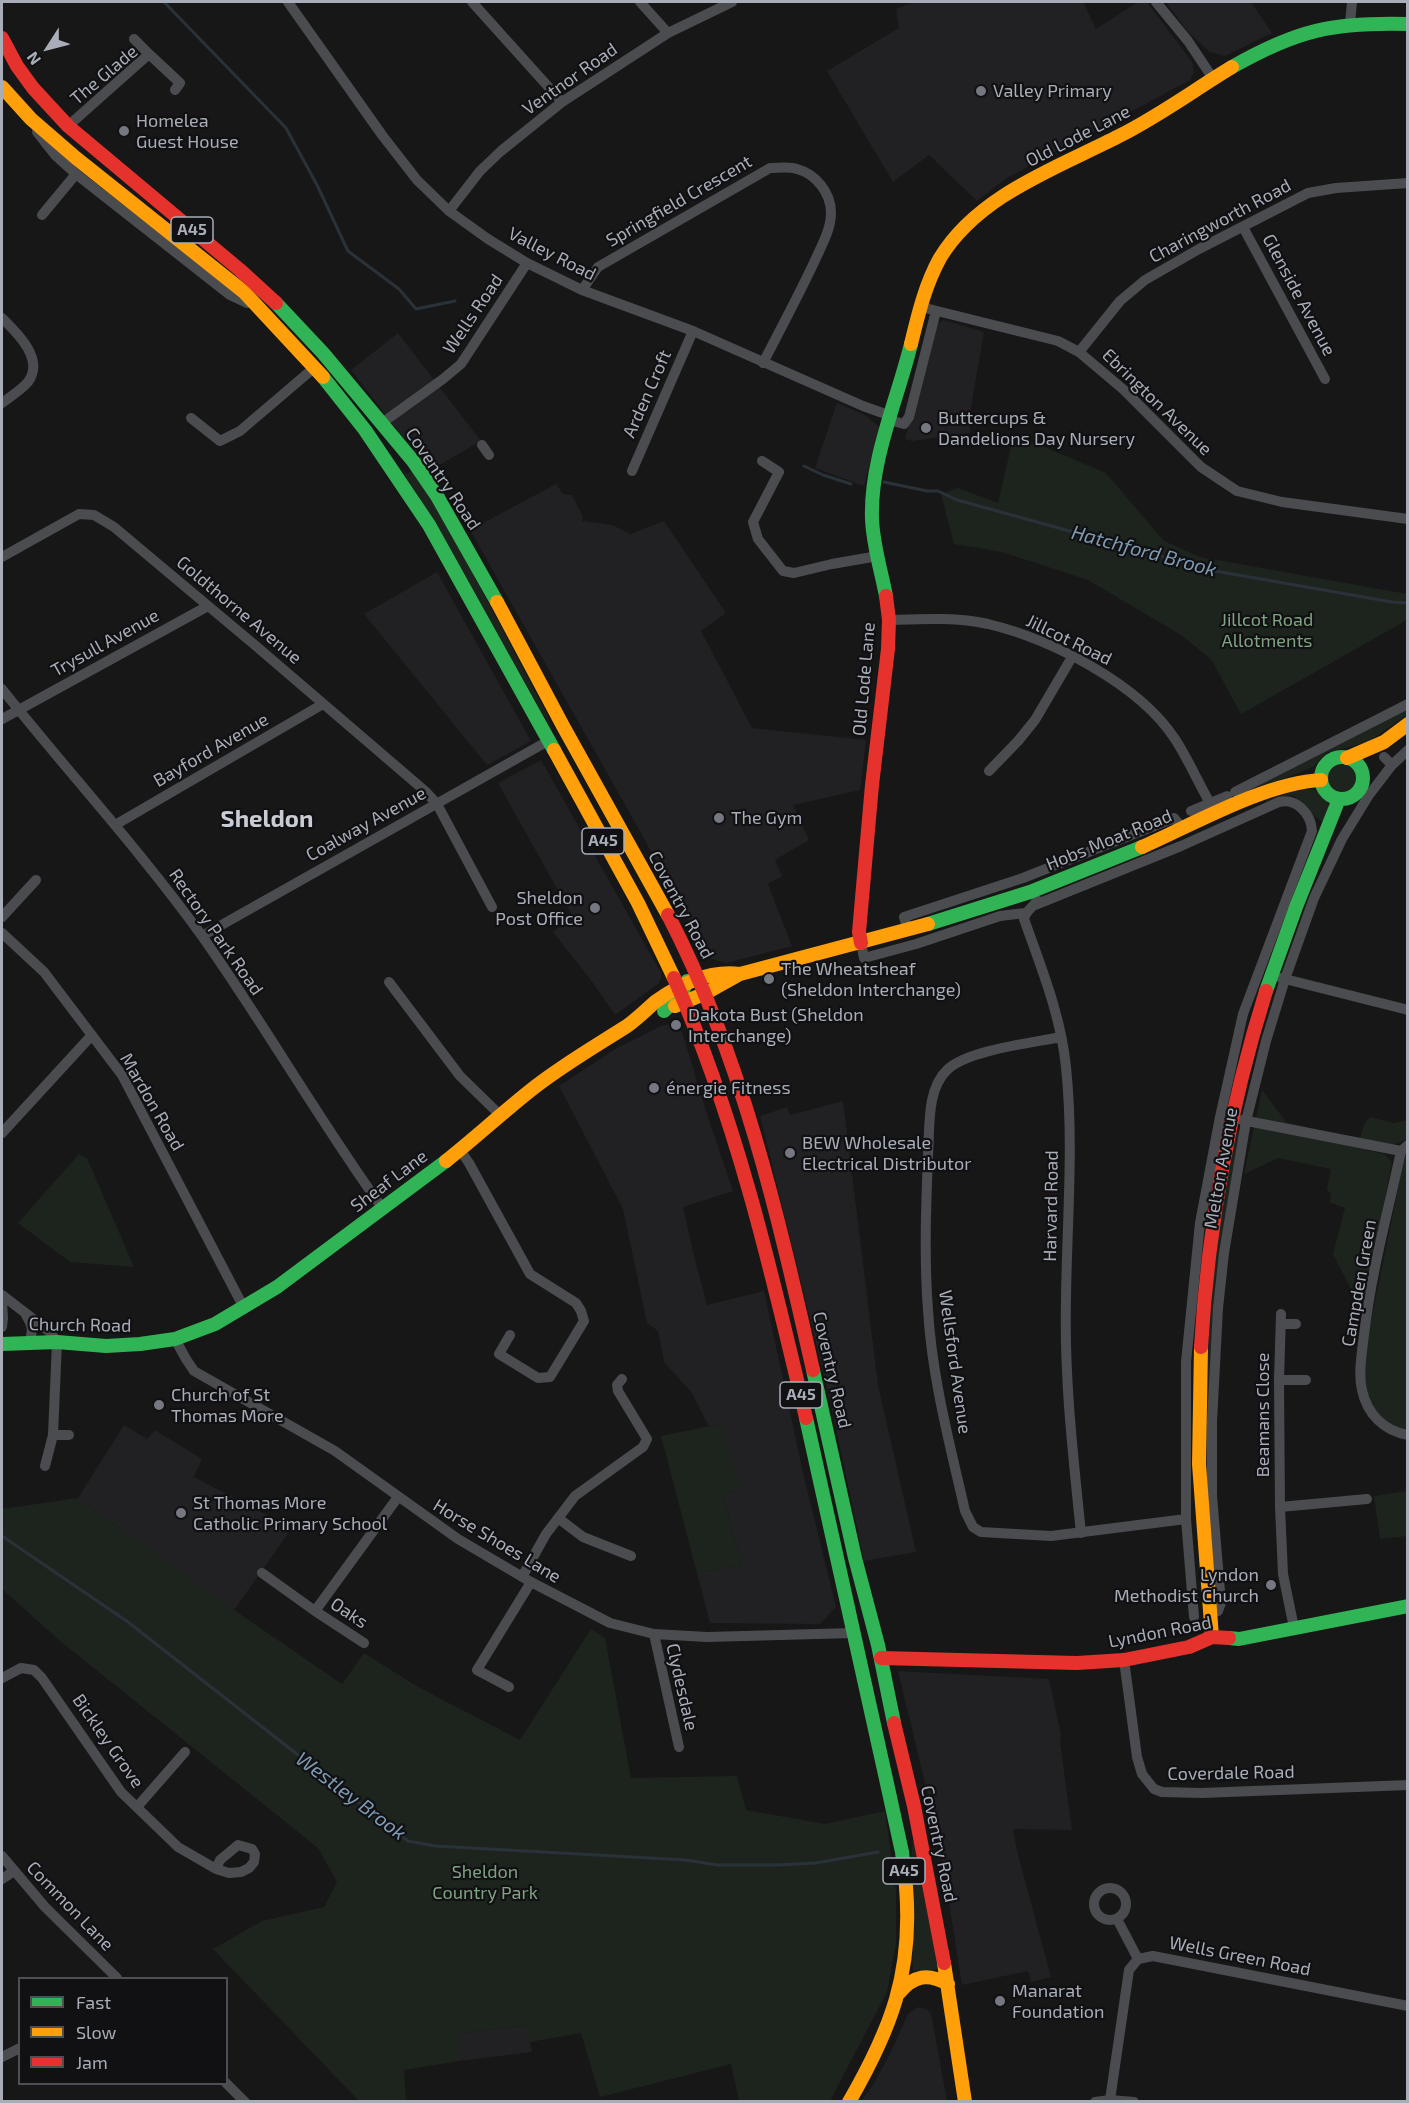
<!DOCTYPE html>
<meta charset="utf-8">
<style>
body{margin:0}
#map{position:relative;width:1409px;height:2103px;overflow:hidden;background:#171717;font-family:"Exo 2",sans-serif}
canvas{display:block}
.frame{position:absolute;inset:0;border:3px solid #a8adb8;pointer-events:none}
.legend{position:absolute;left:18px;top:1977px;width:210px;height:108px;box-sizing:border-box;background:#111113;border:2px solid #4d4f55;margin:0;padding:8px 10px;list-style:none;font-size:18px;color:#a8adb8}
.legend li{display:flex;align-items:center;gap:12px;height:30px}
.legend b{width:30px;border:2px solid #4d4f55}
.north{position:absolute;left:18px;top:18px;width:60px;height:60px;-webkit-text-stroke:4px #111113;paint-order:stroke;rotate:234deg;font-size:16px;font-weight:700;line-height:24px;text-align:center;color:#a8adb8}
.north::after{content:'';display:block;margin:auto;width:21px;height:27px;background:#a8adb8;clip-path:polygon(50% 0,100% 100%,50% 72%,0 100%)}
</style>
<div id="map">
<canvas width="1409" height="2103"></canvas>
<div class="frame"></div>
<ul class="legend">
<li><b style="height:8px;background:#30b455"></b>Fast</li>
<li><b style="height:8px;background:#ff9f0a"></b>Slow</li>
<li><b style="height:8px;background:#e5322d"></b>Jam</li>
</ul>
<div class="north">N</div>
</div>
<script>
const ctx = document.querySelector('canvas').getContext('2d');
ctx.lineJoin = 'round';
function paint(path, color) { ctx.fillStyle = color; ctx.fill(path, 'evenodd'); }
function trace(path, color, width, dash) { ctx.strokeStyle = color; ctx.lineWidth = width; ctx.lineCap = dash ? 'butt' : 'round'; ctx.setLineDash(dash || []); ctx.stroke(path); }
function drawText(font, color, halo, rows, align = 'center') {
  ctx.font = font + ' "Exo 2",sans-serif'; ctx.lineWidth = 4.5; ctx.setLineDash([]); ctx.textBaseline = 'middle'; ctx.strokeStyle = halo; ctx.fillStyle = color; for (const [text, x, y, turn = 0] of rows) {
    ctx.save(); ctx.translate(x, y); ctx.rotate((+turn || 0) * Math.PI / 180); ctx.textAlign = isNaN(turn) ? turn : align; if (halo) ctx.strokeText(text, 0, 0); ctx.fillText(text, 0, 0); ctx.restore();
  }
}
const built = new Path2D(`
 M 914,2 L 1083,2 L 1096,29 L 1138,2 L 1147,2 L 1192,62 L 1194,72 L 1190,80 L 1005,179 L 977,201 L 929,155 L 893,182 L 827,71 L 899,28 L 896,9 Z
 M 1166,2 L 1251,2 L 1272,33 L 1225,56 L 1210,52 L 1187,31 Z
 M 943,320 L 984,332 L 969,419 L 970,433 L 912,441 L 905,439 L 936,325 Z
 M 398,333 L 481,441 L 429,471 L 351,370 Z
 M 837,403 L 867,416 L 879,427 L 864,486 L 815,468 Z
 M 556,484 L 563,494 L 572,495 L 583,517 L 582,521 L 613,525 L 630,534 L 664,521 L 726,613 L 701,631 L 752,728 L 866,740 L 860,790 L 793,805 L 809,840 L 775,860 L 782,876 L 768,884 L 792,946 L 726,963 L 708,958 L 641,833 L 470,530 Z
 M 437,572 L 531,741 L 487,765 L 364,614 Z
 M 541,760 L 661,973 L 661,979 L 658,984 L 615,1015 L 593,983 L 553,932 L 573,917 L 498,783 Z
 M 675,1023 L 682,1032 L 707,1114 L 733,1191 L 683,1207 L 694,1256 L 707,1305 L 764,1291 L 803,1473 L 836,1607 L 820,1624 L 710,1623 L 697,1573 L 741,1565 L 723,1494 L 740,1489 L 720,1424 L 709,1427 L 692,1393 L 664,1362 L 658,1331 L 647,1323 L 623,1209 L 559,1086 L 617,1048 L 661,1026 Z
 M 843,1101 L 878,1385 L 916,1552 L 864,1561 L 830,1400 L 760,1116 L 787,1107 L 790,1115 Z
 M 124,1425 L 147,1439 L 155,1430 L 202,1459 L 194,1477 L 292,1528 L 234,1610 L 78,1498 Z
 M 898,1671 L 1049,1679 L 1061,1734 L 1060,1742 L 1072,1830 L 1013,1829 L 1017,1851 L 1051,1977 L 1031,1982 L 1028,1971 L 962,1985 L 940,1845 Z
 M 918,2007 L 926,2009 L 931,2013 L 947,2101 L 861,2101 L 873,2085 L 892,2050 L 908,2014 Z
 M 527,2025 L 532,2052 L 459,2061 L 459,2034 Z`);
const green = new Path2D(`
 M 1014,434 L 1106,473 L 1164,541 L 1200,557 L 1407,594 L 1407,620 L 1241,714 L 1211,659 L 1181,635 L 1088,580 L 1002,552 L 954,544 L 941,494 L 958,488 L 998,503 Z
 M 400,466 L 407,474 L 412,471 L 441,513 L 547,714 L 552,729 Z
 M 1406,709 L 1407,715 L 1368,742 L 1326,753 L 1313,767 L 1261,788 L 1259,784 Z
 M1324 777a17 17 0 1 1 34 0a17 17 0 1 1-34 0Z
 M 1303,788 C 1319,789 1328,796 1330,812 L 1324,823 L 1313,815 L 1294,796 L 1290,795 L 1266,804 L 1265,801 Z
 M 1262,1090 L 1286,1122 L 1359,1140 L 1365,1123 L 1370,1117 L 1394,1123 L 1407,1120 L 1407,1139 L 1393,1145 L 1369,1141 L 1366,1150 L 1384,1154 L 1392,1162 L 1366,1294 L 1353,1293 L 1333,1254 L 1345,1208 L 1329,1202 L 1331,1194 L 1327,1189 L 1331,1169 L 1278,1158 L 1244,1174 Z
 M 1238,1130 L 1240,1131 L 1223,1244 L 1206,1523 L 1205,1353 L 1216,1247 L 1236,1132 Z
 M 1407,1152 L 1407,1431 C 1388,1425 1371,1412 1366,1392 C 1359,1366 1371,1322 1376,1296 C 1386,1249 1396,1202 1404,1155 Z
 M 79,1154 L 87,1158 L 134,1267 L 70,1262 L 18,1223 Z
 M 721,1424 L 740,1489 L 723,1494 L 741,1565 L 697,1573 L 661,1436 Z
 M 1407,1491 L 1407,1536 L 1380,1539 L 1374,1496 Z
 M 78,1498 L 234,1610 L 342,1684 L 364,1653 L 418,1687 L 520,1740 L 591,1629 L 605,1638 L 631,1778 L 737,1776 L 746,1810 L 825,1824 L 885,1811 L 896,1891 L 896,1943 L 887,1992 L 830,2101 L 739,2101 L 731,2064 L 600,2097 L 581,2033 L 530,2042 L 526,2025 L 459,2034 L 459,2061 L 404,2070 L 406,2101 L 359,2101 L 213,1949 L 262,1921 L 324,1907 L 337,1882 L 318,1848 L 60,1641 L 2,1589 L 2,1509 Z
 M 913,1838 L 938,1967 L 935,1970 L 913,1971 L 911,1862 Z`);
const stream = new Path2D(`
 M 164,2 L 286,128 L 317,185 L 348,251 L 399,289 L 416,309 L 455,301
 M 804,466 L 823,475 L 851,484
 M 884,482 L 927,491 L 938,491 L 957,500 L 1215,571 L 1392,602 L 1408,603
 M 2,1536 L 128,1622 L 408,1841 L 435,1846 L 686,1860 L 717,1865 L 777,1865 L 816,1863 L 878,1852`);
const street = new Path2D(`
 M 288,2 L 382,135 L 417,180 L 449,211 L 488,239 L 527,263 L 582,290 L 693,331 L 863,406 L 891,416
 M 472,2 L 562,102
 M 640,2 L 668,33
 M 1156,2 L 1188,41 L 1214,80
 M 1350,23 L 1352,2
 M 134,39 L 149,54
 M 68,126 L 149,54 L 180,83 L 175,90
 M 37,132 L 55,155 L 76,174 L 230,295 L 247,303
 M 449,211 L 480,171 L 501,151 L 562,102 L 668,33 L 732,2
 M 42,215 L 76,174
 M 1243,227 L 1325,379
 M 582,290 L 598,267 L 770,168 C 778,168 789,166 797,169 C 816,174 831,193 831,213 C 831,228 823,243 817,256 C 800,293 781,328 763,363
 M 921,307 L 1058,341 L 1079,352 L 1124,390 L 1201,467 L 1237,491 L 1282,502 L 1408,519
 M 2,318 C 17,333 45,359 28,382 C 21,390 10,397 2,403
 M 1079,352 L 1120,301 L 1145,280 L 1199,249 L 1308,193 L 1336,188 L 1408,183
 M 191,418 L 220,441 L 240,431 L 315,367
 M 889,420 L 904,424 L 909,417 L 936,311
 M 382,423 L 443,379 L 461,364 L 527,263
 M 482,445 L 489,455
 M 762,461 L 779,472 L 753,522 L 758,539 L 783,571 L 794,573 L 832,564 L 878,556
 M 632,471 L 693,331
 M 2,557 L 79,514 L 94,515 L 114,527 L 256,646 L 425,791 L 437,804 L 492,907
 M 889,620 C 922,619 955,617 988,624 C 1051,639 1139,684 1175,739 C 1188,759 1198,782 1210,803
 M 2,689 C 68,772 140,850 202,936 C 265,1025 319,1120 383,1209
 M 2,719 L 208,606
 M 1392,765 L 1408,750
 M 989,771 L 1018,741 L 1035,720 L 1072,657
 M 1235,792 L 1408,704
 M 1191,811 L 1227,796
 M 115,825 L 323,704
 M 1037,900 C 1034,907 1026,910 1024,919 C 1041,967 1061,1016 1066,1067 C 1074,1143 1067,1221 1066,1298 C 1064,1377 1073,1455 1081,1533
 M 1035,905 L 1181,846 L 1279,802 C 1297,798 1311,814 1312,831 L 1243,1014 L 1220,1117 L 1200,1223 L 1186,1362 L 1186,1519 L 1194,1617
 M 2,917 L 36,880
 M 908,930 L 904,917 L 1023,878 L 1174,818 L 1183,829
 M 2,933 L 44,972 L 122,1075 L 244,1308
 M 202,936 L 548,741
 M 861,943 L 864,958 L 916,944 L 1000,916 L 1025,913
 M 1281,978 L 1408,1010
 M 389,982 L 460,1076 L 500,1115
 M 1061,1037 C 1031,1043 969,1050 948,1069 C 926,1089 930,1128 928,1155 C 926,1206 924,1259 928,1310 C 932,1378 950,1445 965,1511 L 973,1527 L 981,1532 L 1051,1536 L 1186,1519
 M 1242,1120 L 1401,1151
 M 2,1133 L 92,1035
 M 1408,1145 L 1401,1151 C 1388,1212 1371,1273 1364,1335 C 1362,1352 1358,1374 1362,1390 C 1367,1414 1384,1431 1408,1435
 M 460,1150 L 469,1163 L 530,1274 L 576,1303 L 581,1311 L 584,1321 L 550,1377 L 538,1378 L 499,1354 L 510,1335
 M 2,1295 L 50,1332 L 57,1342 L 53,1435 L 45,1466
 M 2,1302 L 3,1318 L 2,1327
 M 1281,1314 L 1279,1380 L 1280,1507 L 1283,1574 L 1294,1628
 M 26,1315 C 32,1325 34,1330 29,1342
 M 1281,1324 L 1296,1324
 M 175,1339 L 186,1359 L 194,1371 L 335,1451 L 458,1539 L 531,1582 L 610,1623 L 654,1634 L 707,1637 L 854,1633
 M 1279,1380 L 1306,1380
 M 53,1435 L 69,1435
 M 1280,1507 L 1367,1499
 M 558,1518 L 583,1537 L 631,1556
 M 262,1573 L 315,1611 L 398,1497
 M 522,1577 L 546,1534 L 575,1496 L 643,1447 L 647,1439 L 618,1391 L 617,1385 L 622,1379
 M 315,1611 L 364,1643
 M 1209,1613 L 1218,1611 L 1221,1603 L 1212,1496 L 1212,1422 L 1218,1308 L 1224,1253 L 1246,1121 L 1266,1041 L 1285,979 L 1314,898 L 1342,839 L 1369,795 L 1392,765 L 1384,757
 M 654,1634 L 679,1747
 M 1124,1660 L 1137,1757 L 1142,1774 L 1154,1789 L 1162,1792 L 1202,1793 L 1408,1785
 M 2,1678 L 21,1668 L 34,1670 L 42,1678 L 121,1792 L 178,1847 L 216,1869 L 229,1873 L 241,1872 L 249,1868 L 254,1862 L 255,1854 L 252,1849 L 238,1845 L 220,1860 L 216,1869
 M 509,1687 L 477,1670 L 531,1582
 M 137,1807 L 185,1752
 M 2,1856 L 45,1907 L 117,1978
 M 2,1879 L 14,1871
 M1094 1904a16 16 0 1 1 32 0a16 16 0 1 1-32 0Z
 M 1117,1919 L 1138,1959
 M 2,2057 L 20,2048
 M 226,2083 L 245,2102
 M 1110,2100 L 1129,1970 L 1138,1959 L 1153,1956 L 1408,2006
 M 1095,2102 L 1110,2100 L 1134,2102`);
const fast = new Path2D(`
 M 1232,67 C 1297,30 1333,22 1408,24
 M 276,303 L 323,353 L 413,461 L 437,496 L 497,602
 M 323,377 L 365,430 L 429,525 L 554,750
 M 886,596 C 881,570 873,545 872,519 C 870,460 897,401 911,344
 M1321 778a21 21 0 1 1 42 0a21 21 0 1 1-42 0Z
 M 928,924 L 1030,892 L 1142,847
 M 1266,991 L 1296,907 L 1339,799
 M 664,1011 L 682,993 L 687,981
 M 2,1344 L 57,1342 L 106,1346 L 140,1344 L 175,1339 L 215,1324 L 277,1287 L 446,1161
 M 813,1370 L 855,1558 L 878,1645 L 894,1723
 M 806,1418 L 888,1788 L 902,1852 L 906,1887
 M 1229,1638 L 1239,1639 L 1408,1606`);
const slow = new Path2D(`
 M 2,87 L 31,119 L 76,158 L 244,292 L 323,377
 M 911,344 C 918,315 925,285 940,258 C 978,195 1057,168 1119,136 C 1159,116 1194,90 1232,67
 M 497,602 L 563,726 L 668,915
 M 554,750 L 638,903 L 674,978
 M 1347,758 L 1384,742 L 1408,724
 M 1142,847 C 1194,824 1265,783 1321,780
 M 675,1006 L 706,993 L 740,974 L 928,924
 M 446,1161 C 475,1138 502,1113 531,1090 C 561,1066 594,1047 627,1026 C 637,1019 646,1010 655,1002 C 680,984 709,970 740,974
 M 1201,1347 L 1199,1464 L 1212,1637
 M 944,1963 L 965,2102
 M 899,1993 C 914,1975 928,1973 948,1984
 M 849,2102 C 891,2029 913,1973 906,1887`);
const jam = new Path2D(`
 M 2,38 L 17,66 L 33,88 L 68,126 L 240,270 L 276,303
 M 668,915 C 742,1057 778,1215 813,1370
 M 861,943 L 859,932 L 872,785 L 888,649 L 889,620 L 886,596
 M 674,978 C 736,1118 771,1269 806,1418
 M 1201,1347 C 1208,1227 1230,1106 1266,991
 M 881,1658 L 1077,1663 L 1124,1660 L 1189,1647 L 1212,1637 L 1229,1638
 M 894,1723 L 914,1806 L 944,1963`);
const markers = [
 [981,91,6,"#757880"],
 [124,131,6,"#757880"],
 [926,428,6,"#757880"],
 [719,818,6,"#757880"],
 [595,908,6,"#757880"],
 [769,979,6,"#757880"],
 [676,1025,6,"#757880"],
 [654,1088,6,"#757880"],
 [790,1153,6,"#757880"],
 [159,1405,6,"#757880"],
 [181,1513,6,"#757880"],
 [1271,1585,6,"#757880"],
 [1000,2001,6,"#757880"]
];
const shields = [
 [192,230,42],
 [603,841,42],
 [801,1395,42],
 [904,1871,42]
];
const shieldNames = [
 ["A45",192,230],
 ["A45",603,841],
 ["A45",801,1395],
 ["A45",904,1871]
];
const streetNames = [
 ["The Glade",104,75,-40],
 ["Ventnor Road",570,79,-35],
 ["Old Lode Lane",1078,136,-27],
 ["Springfield Crescent",679,201,-30],
 ["Charingworth Road",1220,221,-28],
 ["Valley Road",552,254,27],
 ["Glenside Avenue",1299,295,62],
 ["Wells Road",473,314,-56],
 ["Arden Croft",647,394,-66],
 ["Ebrington Avenue",1157,402,44],
 ["Coventry Road",443,479,56],
 ["Goldthorne Avenue",239,610,40],
 ["Jillcot Road",1069,640,26],
 ["Trysull Avenue",105,643,-29],
 ["Old Lode Lane",864,679,-85],
 ["Bayford Avenue",211,750,-30],
 ["Coalway Avenue",366,824,-29],
 ["Hobs Moat Road",1109,840,-22],
 ["Coventry Road",681,905,62],
 ["Rectory Park Road",216,932,55],
 ["Mardon Road",152,1102,60],
 ["Melton Avenue",1221,1168,-80],
 ["Sheaf Lane",389,1181,-37],
 ["Harvard Road",1051,1206,-89],
 ["Campden Green",1359,1283,-80],
 ["Church Road",80,1325,1],
 ["Wellsford Avenue",955,1362,82],
 ["Coventry Road",832,1370,77],
 ["Beamans Close",1263,1415,-90],
 ["Horse Shoes Lane",497,1541,31],
 ["Oaks",349,1613,33],
 ["Lyndon Road",1160,1632,-11],
 ["Clydesdale",682,1687,77],
 ["Bickley Grove",108,1741,55],
 ["Coverdale Road",1231,1773,-1],
 ["Coventry Road",939,1844,78],
 ["Common Lane",70,1906,46],
 ["Wells Green Road",1240,1956,11]
];
const poiNames = [
 ["Valley Primary",993,91],
 ["Homelea",136,121],
 ["Guest House",136,142],
 ["Buttercups &",938,418],
 ["Dandelions Day Nursery",938,439],
 ["The Gym",731,818],
 ["Sheldon",583,898,"right"],
 ["Post Office",583,919,"right"],
 ["The Wheatsheaf",781,969],
 ["(Sheldon Interchange)",781,990],
 ["Dakota Bust (Sheldon",688,1015],
 ["Interchange)",688,1036],
 ["énergie Fitness",666,1088],
 ["BEW Wholesale",802,1143],
 ["Electrical Distributor",802,1164],
 ["Church of St",171,1395],
 ["Thomas More",171,1416],
 ["St Thomas More",193,1503],
 ["Catholic Primary School",193,1524],
 ["Lyndon",1259,1575,"right"],
 ["Methodist Church",1259,1596,"right"],
 ["Manarat",1012,1991],
 ["Foundation",1012,2012]
];
const parkNames = [
 ["Jillcot Road",1267,620],
 ["Allotments",1267,641],
 ["Sheldon",485,1872],
 ["Country Park",485,1893]
];
const waterNames = [
 ["Hatchford Brook",1144,551,15],
 ["Westley Brook",351,1796,37]
];
const districtNames = [
 ["Sheldon",267,819]
];
paint(built, '#212123');
paint(green, '#1d241e');
trace(stream, '#2a3239', 3);
trace(street, '#4b4c50', 10);
trace(fast, '#30b455', 14);
trace(slow, '#ff9f0a', 14);
trace(jam, '#e5322d', 14);
for (const [x, y, r, color] of markers) { const dot = new Path2D(); dot.arc(x, y, r, 0, 2 * Math.PI); ctx.fillStyle = color; ctx.fill(dot); trace(dot, '#111113', 2); }
for (const [x, y, w] of shields) { const box = new Path2D(); box.roundRect(x - w / 2, y - 13, w, 26, 4.5); ctx.fillStyle = '#111113'; ctx.fill(box); trace(box, '#a8adb8', 1.5); }
drawText('bold 16px', '#a8adb8', null, shieldNames);
drawText('18px', '#a8adb8', '#111113', streetNames);
drawText('18px', '#a8adb8', '#111113', poiNames, 'left');
drawText('18px', '#7fa381', '#111113', parkNames);
drawText('italic 20px', '#7f9bb3', '#111113', waterNames);
drawText('bold 24px', '#c9ccd4', '#111113', districtNames);
</script>
